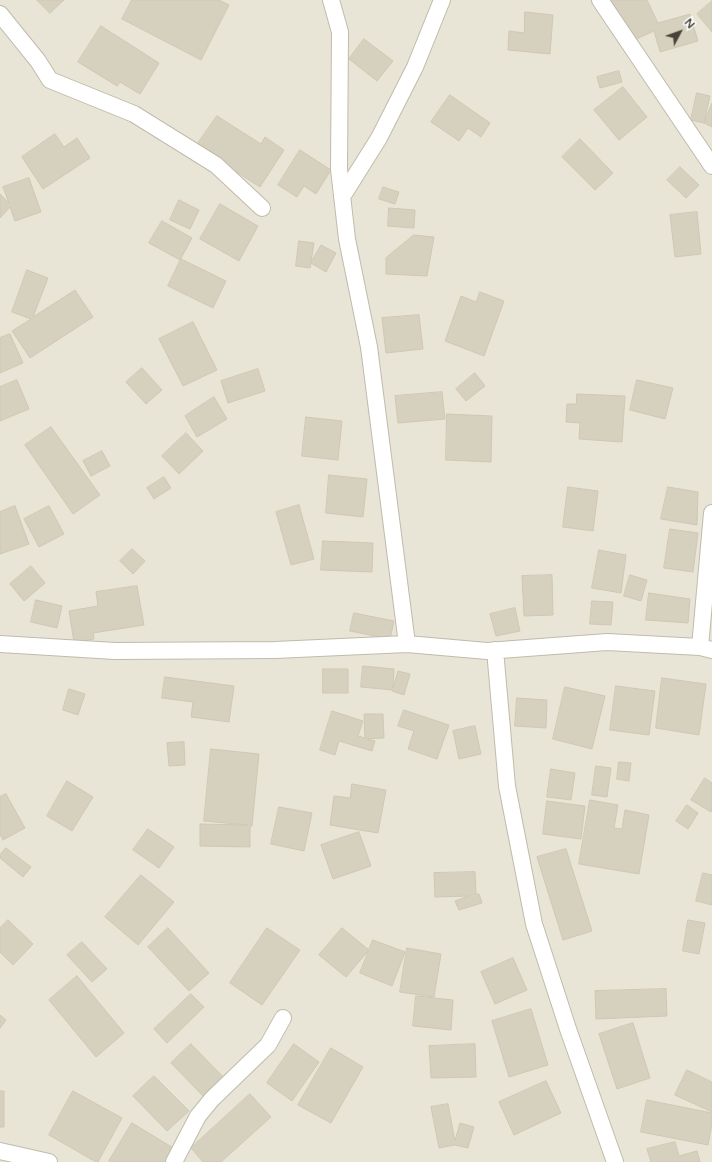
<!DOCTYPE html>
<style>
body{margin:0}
#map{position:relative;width:712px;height:1162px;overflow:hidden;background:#f4f2e9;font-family:"Varela Round",sans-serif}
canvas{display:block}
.north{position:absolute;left:660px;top:12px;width:40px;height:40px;-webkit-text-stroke:3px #fff;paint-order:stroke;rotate:49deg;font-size:11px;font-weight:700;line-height:16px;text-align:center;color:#484337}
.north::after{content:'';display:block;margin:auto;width:14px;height:18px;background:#484337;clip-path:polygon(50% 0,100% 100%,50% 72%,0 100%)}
</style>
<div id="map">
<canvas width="712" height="1162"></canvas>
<div class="north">N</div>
</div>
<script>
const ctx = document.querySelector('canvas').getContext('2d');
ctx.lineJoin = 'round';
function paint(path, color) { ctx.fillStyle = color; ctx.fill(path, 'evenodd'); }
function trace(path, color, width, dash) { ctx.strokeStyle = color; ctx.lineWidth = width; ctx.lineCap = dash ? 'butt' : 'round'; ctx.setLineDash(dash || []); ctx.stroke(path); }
const residential = new Path2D(`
 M 0,0 L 712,0 L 712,1162 L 0,1162 Z`);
const building = new Path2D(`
 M 37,0 L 64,0 L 50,13 Z
 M 132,0 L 219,0 L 229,5 L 201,60 L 122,19 Z
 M 612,0 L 647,0 L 658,23 L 690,14 L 698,41 L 660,52 L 654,31 L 632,41 Z
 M 712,1 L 712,32 L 697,14 Z
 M 525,12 L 553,15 L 550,54 L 508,50 L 509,31 L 524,33 Z
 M 101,26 L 159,63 L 140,94 L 120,82 L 117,86 L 78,62 Z
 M 364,39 L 393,61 L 377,81 L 349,59 Z
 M 619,71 L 622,82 L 600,88 L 597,77 Z
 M 623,87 L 647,117 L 619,140 L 594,110 Z
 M 697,93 L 710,96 L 704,122 L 712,103 L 712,127 L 704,123 L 691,120 Z
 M 450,95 L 490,123 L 481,137 L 468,128 L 459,141 L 431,122 Z
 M 217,116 L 261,144 L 265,137 L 284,150 L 260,187 L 196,146 Z
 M 55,134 L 64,147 L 77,138 L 90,158 L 43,189 L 22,157 Z
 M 580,139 L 613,173 L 595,190 L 562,157 Z
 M 300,150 L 331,170 L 316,194 L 304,186 L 297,197 L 278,185 Z
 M 680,167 L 699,185 L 686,198 L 667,180 Z
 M 29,178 L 41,212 L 15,221 L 10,207 L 0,218 L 0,194 L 9,203 L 3,187 Z
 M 383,187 L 399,192 L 395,204 L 379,199 Z
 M 179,200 L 199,210 L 190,229 L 170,220 Z
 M 220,204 L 258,226 L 239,261 L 200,239 Z
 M 389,208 L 415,210 L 414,228 L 388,226 Z
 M 697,212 L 701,254 L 675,257 L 670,215 Z
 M 162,221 L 192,238 L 180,260 L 149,243 Z
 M 414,235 L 434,237 L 427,276 L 386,274 L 386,258 Z
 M 299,241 L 314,243 L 311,262 L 321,245 L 336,253 L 326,272 L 311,263 L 310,268 L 296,266 Z
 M 181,259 L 226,281 L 213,308 L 168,286 Z
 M 27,270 L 48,278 L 33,317 L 75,290 L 93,317 L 30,358 L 12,331 L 31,319 L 12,312 Z
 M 480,292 L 504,301 L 484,356 L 445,341 L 461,296 L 476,302 Z
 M 419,315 L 423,349 L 386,353 L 382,318 Z
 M 193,322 L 217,370 L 183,386 L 159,339 Z
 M 10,334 L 23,363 L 0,373 L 0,338 Z
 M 142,368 L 162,390 L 146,404 L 126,382 Z
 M 258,369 L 265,391 L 228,403 L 221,381 Z
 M 475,373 L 485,386 L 466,401 L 456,389 Z
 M 17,380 L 29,409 L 0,421 L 0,387 Z
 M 637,380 L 673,388 L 665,419 L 630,410 Z
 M 442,392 L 445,419 L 398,423 L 395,396 Z
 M 577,394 L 625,396 L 622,442 L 579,439 L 580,423 L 566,422 L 567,404 L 576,404 Z
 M 214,397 L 227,419 L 197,437 L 185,416 Z
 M 447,414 L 492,416 L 491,462 L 446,460 Z
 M 306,417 L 342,421 L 338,460 L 302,456 Z
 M 51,427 L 100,495 L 73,514 L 25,445 Z
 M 186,433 L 203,451 L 179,474 L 162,456 Z
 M 102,451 L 110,466 L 91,476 L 83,461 Z
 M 329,475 L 367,479 L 363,517 L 326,513 Z
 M 164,477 L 171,488 L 154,499 L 147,488 Z
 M 568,487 L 598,491 L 593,531 L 563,527 Z
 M 668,487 L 698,492 L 697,525 L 661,519 Z
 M 299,505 L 314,559 L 291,565 L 276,512 Z
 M 15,506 L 29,544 L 0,554 L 0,512 Z
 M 49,506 L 64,534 L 39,547 L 24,519 Z
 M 670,529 L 698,533 L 693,572 L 664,568 Z
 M 323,541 L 373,543 L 372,572 L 321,570 Z
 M 132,549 L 145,561 L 133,574 L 120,561 Z
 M 599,550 L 626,555 L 621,593 L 592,588 Z
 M 31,566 L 45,583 L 24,601 L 10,584 Z
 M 552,575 L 553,615 L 524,616 L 522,576 Z
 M 630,575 L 647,580 L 641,601 L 624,596 Z
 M 137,586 L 144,625 L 93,633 L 94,639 L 74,642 L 69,611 L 98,606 L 96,592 Z
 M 649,593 L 690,599 L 688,623 L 646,620 Z
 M 36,600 L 62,606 L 57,628 L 31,622 Z
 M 592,601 L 613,602 L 611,625 L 590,624 Z
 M 515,608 L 520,631 L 496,636 L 490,614 Z
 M 354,613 L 394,621 L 390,639 L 350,631 Z
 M 363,666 L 394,669 L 393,688 L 398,671 L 410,674 L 404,695 L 392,691 L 392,690 L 361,687 Z
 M 323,669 L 348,669 L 348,693 L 323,693 Z
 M 165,677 L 234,686 L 229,722 L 191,717 L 193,702 L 162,698 Z
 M 662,678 L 706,684 L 699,735 L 656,728 Z
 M 616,686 L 655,691 L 649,735 L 610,730 Z
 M 565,687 L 605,696 L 592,749 L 553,739 Z
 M 69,689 L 85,694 L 78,715 L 63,710 Z
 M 517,698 L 547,700 L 546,728 L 515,726 Z
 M 404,710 L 449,725 L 437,759 L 408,749 L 414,731 L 398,726 Z
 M 332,711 L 363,721 L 358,736 L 365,738 L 364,714 L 383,714 L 384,738 L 367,739 L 375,741 L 372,751 L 339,741 L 335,755 L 320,750 Z
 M 475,726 L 481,754 L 459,759 L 453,731 Z
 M 184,742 L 185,765 L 169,766 L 167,743 Z
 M 211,749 L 259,754 L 252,826 L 250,826 L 250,847 L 200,846 L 200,824 L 248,825 L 204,821 Z
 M 619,762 L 631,763 L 629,781 L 617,779 Z
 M 596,766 L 611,768 L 607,797 L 592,795 Z
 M 551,769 L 575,773 L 571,800 L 547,797 Z
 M 705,778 L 712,783 L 712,809 L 711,812 L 691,800 Z
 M 67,781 L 93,797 L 72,831 L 47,816 Z
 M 352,784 L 386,790 L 378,833 L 330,825 L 334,796 L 350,798 Z
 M 6,794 L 25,828 L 3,840 L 0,834 L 0,797 Z
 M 590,800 L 618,805 L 614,828 L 622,829 L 625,810 L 649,815 L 639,874 L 579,864 Z
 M 547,801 L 585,806 L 581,839 L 543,834 Z
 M 687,805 L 698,813 L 688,829 L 676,821 Z
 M 279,807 L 312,813 L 304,851 L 271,844 Z
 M 148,829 L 174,847 L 159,868 L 133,850 Z
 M 359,832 L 371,866 L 333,879 L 321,845 Z
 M 6,848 L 31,867 L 23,877 L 0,858 L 0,855 Z
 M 566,849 L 592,931 L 563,940 L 537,857 Z
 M 475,872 L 476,894 L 479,894 L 482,903 L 459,910 L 455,901 L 469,896 L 435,897 L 434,873 Z
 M 703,873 L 712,875 L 712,905 L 696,901 Z
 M 141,875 L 174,902 L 138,945 L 105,917 Z
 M 8,920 L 33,944 L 13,965 L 0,952 L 0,928 Z
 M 688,920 L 705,923 L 699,954 L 683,951 Z
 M 168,928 L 209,973 L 189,991 L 148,947 Z
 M 267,928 L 300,950 L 262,1005 L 230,983 Z
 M 342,928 L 369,950 L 346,977 L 319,955 Z
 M 373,940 L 405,952 L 392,986 L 360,973 Z
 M 82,942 L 107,969 L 92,982 L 67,955 Z
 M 407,948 L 441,954 L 434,997 L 400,992 Z
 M 513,958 L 527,990 L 495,1004 L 481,972 Z
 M 77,976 L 124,1033 L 96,1057 L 49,1000 Z
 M 666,989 L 667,1016 L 596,1019 L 595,991 Z
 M 191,994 L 204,1007 L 167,1043 L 154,1029 Z
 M 416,996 L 453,1000 L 451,1030 L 413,1026 Z
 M 531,1009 L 548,1065 L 509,1077 L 492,1021 Z
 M 0,1015 L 6,1020 L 0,1028 Z
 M 633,1023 L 650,1078 L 617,1089 L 599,1034 Z
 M 191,1044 L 228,1082 L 208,1101 L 171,1063 Z
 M 294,1044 L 319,1062 L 292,1101 L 267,1083 Z
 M 475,1044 L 476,1077 L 431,1078 L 429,1046 Z
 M 331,1048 L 363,1067 L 331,1123 L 298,1105 Z
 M 687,1070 L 712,1082 L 712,1112 L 675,1095 Z
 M 154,1076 L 189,1111 L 167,1131 L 133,1096 Z
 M 546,1081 L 561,1113 L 514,1135 L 499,1102 Z
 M 0,1091 L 4,1091 L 4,1127 L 0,1127 Z
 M 73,1091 L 122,1118 L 98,1162 L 96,1162 L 49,1135 Z
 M 250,1094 L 271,1117 L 221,1162 L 203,1162 L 191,1148 Z
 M 647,1100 L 712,1113 L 712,1124 L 708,1145 L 641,1132 Z
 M 448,1104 L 455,1141 L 460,1123 L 474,1127 L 468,1148 L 455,1145 L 439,1148 L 431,1107 Z
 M 132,1123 L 175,1149 L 168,1162 L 111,1162 L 109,1161 Z
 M 675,1142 L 679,1156 L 697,1151 L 700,1162 L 651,1162 L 647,1149 Z`);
const minor = new Path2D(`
 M 331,0 L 340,32 L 339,169 L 347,239 L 369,347 L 407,644
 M 600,0 L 712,166
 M 0,14 L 38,61 L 50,80 L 134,114 L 216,165 L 262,208
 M 342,197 L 379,138 L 415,67 L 442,0
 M 0,644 L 115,651 L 275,650 L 407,644 L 487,651 L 607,642 L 700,647 L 712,650
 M 700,647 L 712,513
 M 495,650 L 507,786 L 534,924 L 568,1029 L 615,1162
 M 0,1151 L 49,1162
 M 174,1162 L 198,1116 L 212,1099 L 268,1045 L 283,1018`);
paint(residential, '#e8e5d7');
paint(building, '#d6d0be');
trace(building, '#d1c8b2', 1);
trace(minor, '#c0bbab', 18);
trace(minor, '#fff', 16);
</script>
